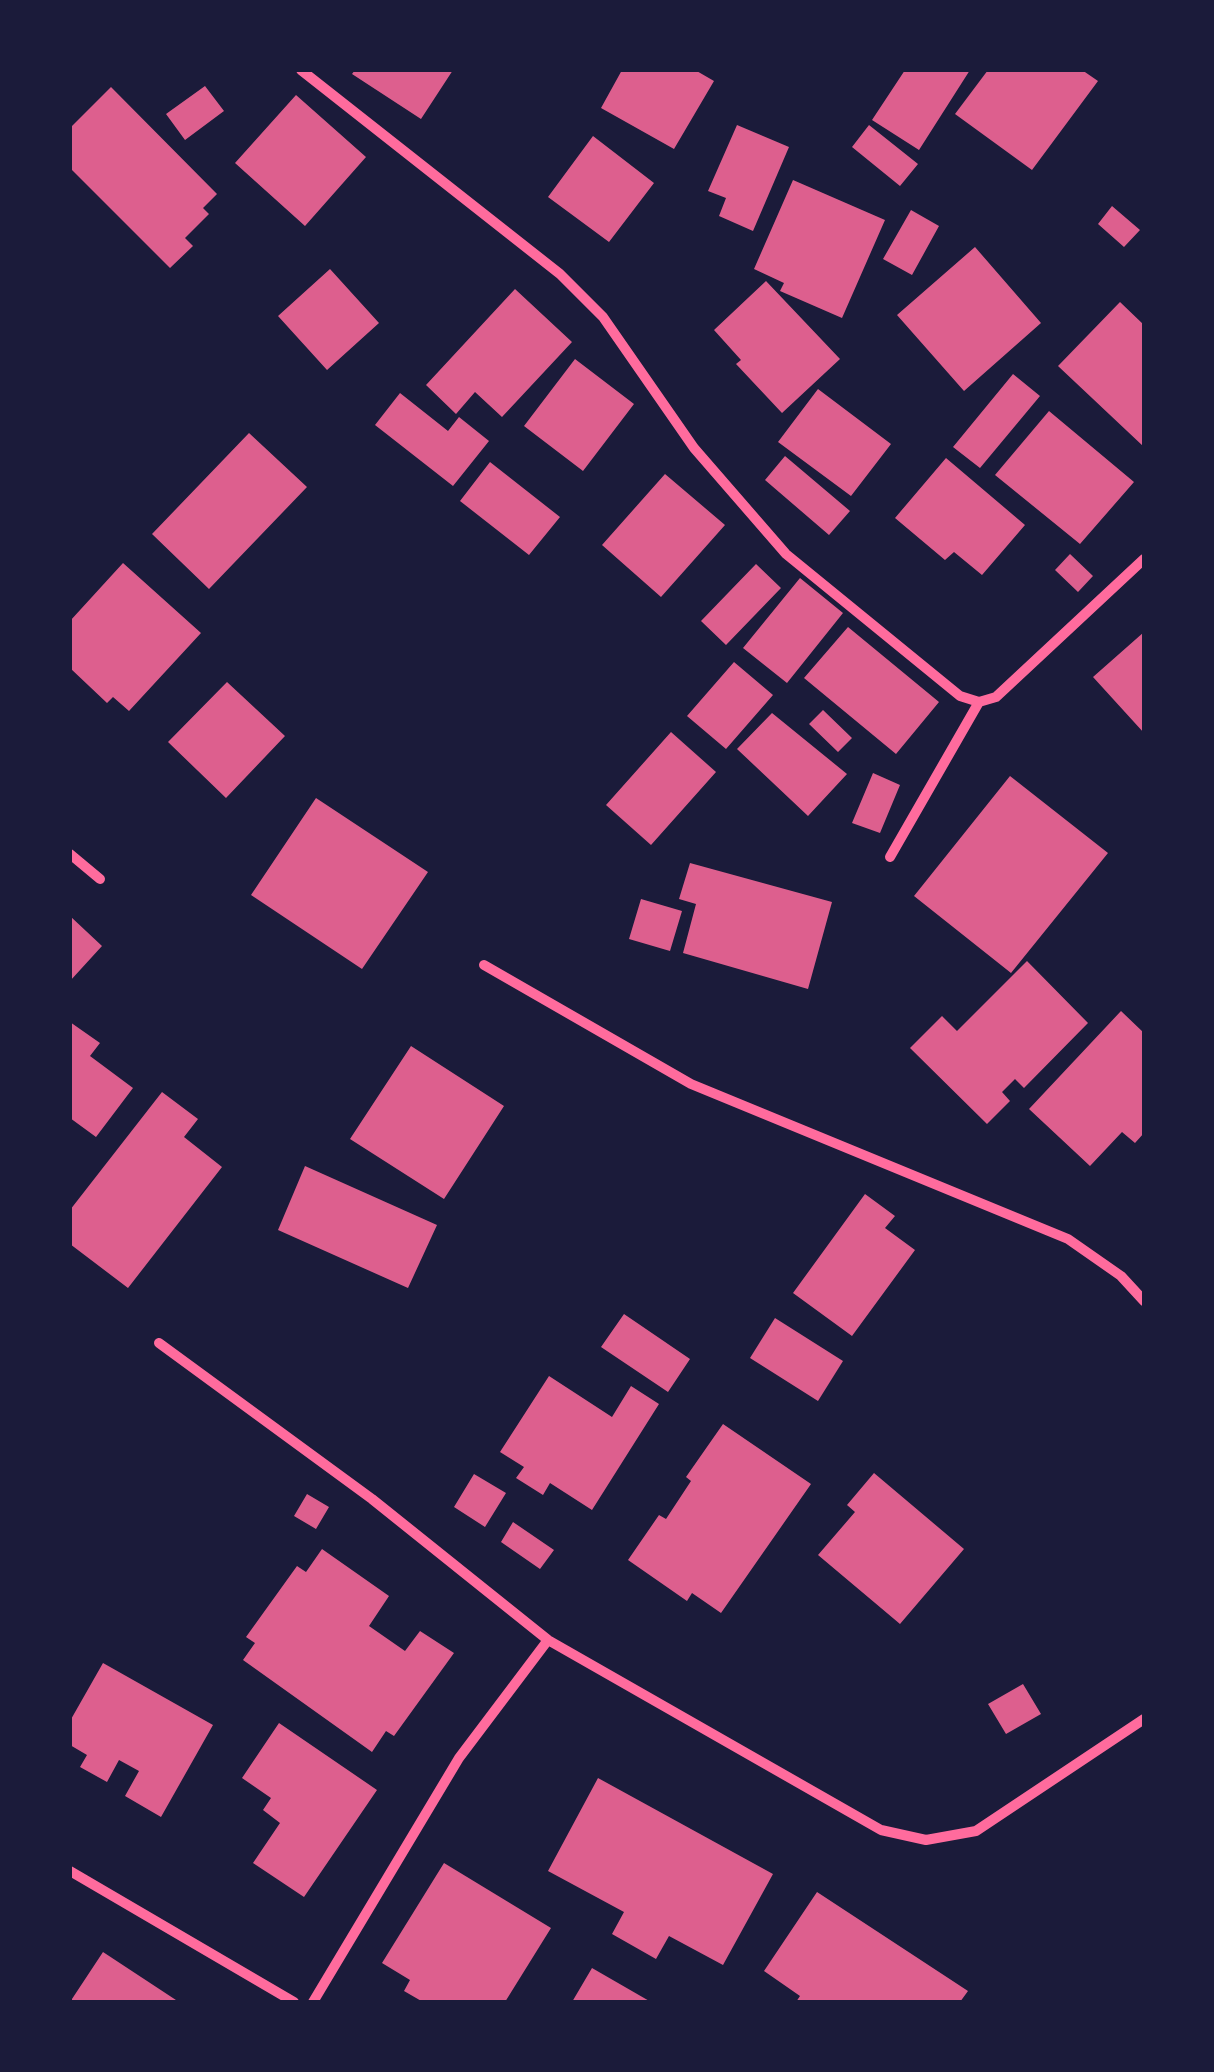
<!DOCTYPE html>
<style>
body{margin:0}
#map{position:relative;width:1214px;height:2072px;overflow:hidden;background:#1b1b3a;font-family:Ubuntu,sans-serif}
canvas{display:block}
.frame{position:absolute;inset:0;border:72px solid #1b1b3a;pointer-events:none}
</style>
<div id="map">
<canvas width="1214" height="2072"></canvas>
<div class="frame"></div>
</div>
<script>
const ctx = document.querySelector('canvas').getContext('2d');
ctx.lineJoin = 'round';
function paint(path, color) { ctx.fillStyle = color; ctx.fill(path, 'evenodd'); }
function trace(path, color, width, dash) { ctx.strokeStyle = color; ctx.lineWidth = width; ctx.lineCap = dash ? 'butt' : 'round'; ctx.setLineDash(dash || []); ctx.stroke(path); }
const building = new Path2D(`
 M 355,70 L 453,70 L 421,119 L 352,74 Z
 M 622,70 L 695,70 L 714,81 L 674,149 L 601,108 Z
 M 905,70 L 970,70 L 919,150 L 872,120 Z
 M 988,70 L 1082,70 L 1098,81 L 1032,170 L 955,114 Z
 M 205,86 L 224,111 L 185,140 L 166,114 Z
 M 111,87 L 217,194 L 203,208 L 209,214 L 185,238 L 193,246 L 170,268 L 70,168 L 70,128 Z
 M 296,95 L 366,157 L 305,226 L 235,163 Z
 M 737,125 L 789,147 L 753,231 L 719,216 L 726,198 L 708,191 Z
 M 869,125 L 918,164 L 900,186 L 852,147 Z
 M 593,136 L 654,183 L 609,242 L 548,197 Z
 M 793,180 L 885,220 L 842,318 L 780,291 L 784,283 L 754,269 Z
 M 1112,206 L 1140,230 L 1124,247 L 1098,224 Z
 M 911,210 L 939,226 L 912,275 L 883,259 Z
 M 975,247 L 1041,323 L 964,391 L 897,315 Z
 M 330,269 L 379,323 L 327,370 L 278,316 Z
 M 766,281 L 840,359 L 782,413 L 736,364 L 741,360 L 714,330 Z
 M 515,289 L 572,342 L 502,417 L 475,392 L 456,414 L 426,385 Z
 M 1120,302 L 1144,325 L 1144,447 L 1058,366 Z
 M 575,359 L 634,404 L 583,471 L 524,426 Z
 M 1013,374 L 1040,396 L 980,468 L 953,447 Z
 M 818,389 L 891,444 L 851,496 L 778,442 Z
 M 400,393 L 448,431 L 459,417 L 489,441 L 453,486 L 375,425 Z
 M 1049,411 L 1134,482 L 1080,544 L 995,475 Z
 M 249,433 L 307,487 L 209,589 L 152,534 Z
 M 785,456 L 850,511 L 829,535 L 765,480 Z
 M 946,458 L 1025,525 L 982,575 L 954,552 L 945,560 L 895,518 Z
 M 490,462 L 560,517 L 529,555 L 460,501 Z
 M 665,474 L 725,525 L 661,597 L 602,545 Z
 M 1070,554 L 1093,576 L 1078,592 L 1055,570 Z
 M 123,563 L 201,633 L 129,711 L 113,697 L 107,703 L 70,668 L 70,621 Z
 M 756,564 L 781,588 L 726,645 L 701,621 Z
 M 800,578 L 843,613 L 787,683 L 743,648 Z
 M 848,627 L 939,702 L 896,754 L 804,678 Z
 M 1144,632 L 1144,733 L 1093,677 Z
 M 734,662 L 773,695 L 726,749 L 687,716 Z
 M 227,682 L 285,736 L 226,798 L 168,742 Z
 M 823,710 L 852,738 L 838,752 L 809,724 Z
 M 772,713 L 847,774 L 808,816 L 737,749 Z
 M 671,732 L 716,772 L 651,845 L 606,805 Z
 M 873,773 L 900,785 L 880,833 L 852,823 Z
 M 1010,776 L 1108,853 L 1011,973 L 914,896 Z
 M 316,798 L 428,872 L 362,969 L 251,895 Z
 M 690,863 L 832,902 L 808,989 L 683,953 L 696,904 L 679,899 Z
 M 641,899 L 682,911 L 670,951 L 629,939 Z
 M 70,916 L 102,946 L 70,981 Z
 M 1027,961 L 1088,1023 L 1024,1088 L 1015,1079 L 1002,1092 L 1010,1101 L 987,1124 L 910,1048 L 942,1016 L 957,1031 Z
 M 1121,1011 L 1144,1033 L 1144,1133 L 1135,1143 L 1122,1132 L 1090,1166 L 1029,1109 Z
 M 70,1022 L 100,1043 L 90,1056 L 133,1088 L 96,1137 L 70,1118 Z
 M 411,1046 L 504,1106 L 444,1199 L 350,1139 Z
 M 162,1092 L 198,1119 L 184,1137 L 222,1167 L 128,1288 L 70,1244 L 70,1210 Z
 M 305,1166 L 437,1225 L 408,1288 L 278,1230 Z
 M 865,1194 L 895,1216 L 885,1228 L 915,1250 L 852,1336 L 793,1293 Z
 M 624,1314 L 690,1359 L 668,1392 L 601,1347 Z
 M 775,1318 L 843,1361 L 818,1401 L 750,1358 Z
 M 549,1376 L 612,1417 L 631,1386 L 659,1404 L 592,1510 L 550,1483 L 543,1495 L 516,1478 L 524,1467 L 500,1452 Z
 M 723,1424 L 811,1484 L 721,1613 L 692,1593 L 687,1601 L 628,1560 L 659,1515 L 666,1519 L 691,1481 L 686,1477 Z
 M 874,1473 L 964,1549 L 900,1624 L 818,1555 L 855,1512 L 847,1505 Z
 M 474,1474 L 506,1493 L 485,1527 L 454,1507 Z
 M 307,1494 L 329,1507 L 316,1529 L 294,1516 Z
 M 513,1522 L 554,1550 L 540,1569 L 501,1542 Z
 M 322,1549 L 389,1596 L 369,1626 L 405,1651 L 420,1631 L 454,1653 L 394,1736 L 386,1731 L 372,1752 L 243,1660 L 255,1643 L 246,1637 L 297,1566 L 306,1572 Z
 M 103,1663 L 213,1725 L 161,1817 L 125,1796 L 139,1771 L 119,1760 L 107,1782 L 80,1767 L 87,1755 L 70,1745 L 70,1721 Z
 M 1023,1684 L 1041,1714 L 1006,1734 L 988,1704 Z
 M 279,1723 L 377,1790 L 304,1897 L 253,1863 L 280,1823 L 263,1810 L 271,1798 L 242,1778 Z
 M 598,1778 L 773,1874 L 723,1965 L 669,1936 L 656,1959 L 612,1934 L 624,1912 L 548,1871 Z
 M 444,1863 L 551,1928 L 505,2002 L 423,2002 L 404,1991 L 410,1980 L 382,1963 Z
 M 817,1892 L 968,1991 L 960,2002 L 796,2002 L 800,1996 L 764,1971 Z
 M 103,1952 L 179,2002 L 70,2002 Z
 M 592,1968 L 651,2002 L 572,2002 Z`);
const minor = new Path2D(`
 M 301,70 L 560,274 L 603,317 L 694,448 L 786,554 L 960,696 L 979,702 L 996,697 L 1144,559
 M 70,854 L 100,879
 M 890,857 L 979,702
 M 484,965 L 691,1084 L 1068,1239 L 1121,1276 L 1144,1301
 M 159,1343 L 372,1499 L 548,1640 L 881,1830 L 926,1840 L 976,1831 L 1144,1719
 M 70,1871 L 294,2002
 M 313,2002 L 459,1758 L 548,1640`);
paint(building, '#dd5f8e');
trace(minor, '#ff6b9d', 10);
</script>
